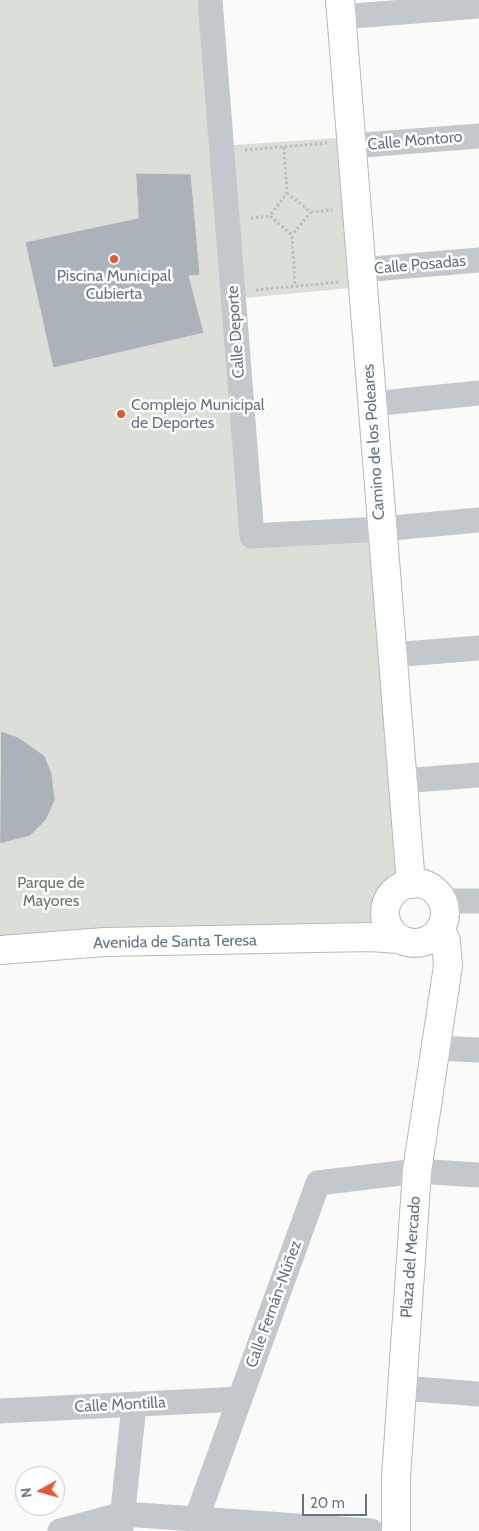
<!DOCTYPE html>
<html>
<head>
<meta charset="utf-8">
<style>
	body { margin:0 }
	#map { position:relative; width:479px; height:1531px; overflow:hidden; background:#fafaf8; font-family:Cabin,sans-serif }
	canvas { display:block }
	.north { position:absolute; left:15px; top:1466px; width:50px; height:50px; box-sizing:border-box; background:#fff; border:1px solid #c1c8cd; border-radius:50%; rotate:263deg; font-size:14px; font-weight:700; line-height:20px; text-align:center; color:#657683 }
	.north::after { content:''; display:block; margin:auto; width:18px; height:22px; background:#e4572e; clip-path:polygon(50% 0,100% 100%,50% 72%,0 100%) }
	.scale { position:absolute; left:302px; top:1494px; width:65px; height:22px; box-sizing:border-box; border:2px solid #657683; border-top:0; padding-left:6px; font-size:15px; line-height:18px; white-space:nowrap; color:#657683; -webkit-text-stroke:4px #fff; paint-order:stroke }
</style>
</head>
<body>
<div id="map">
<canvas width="479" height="1531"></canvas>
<div class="north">N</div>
<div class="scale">20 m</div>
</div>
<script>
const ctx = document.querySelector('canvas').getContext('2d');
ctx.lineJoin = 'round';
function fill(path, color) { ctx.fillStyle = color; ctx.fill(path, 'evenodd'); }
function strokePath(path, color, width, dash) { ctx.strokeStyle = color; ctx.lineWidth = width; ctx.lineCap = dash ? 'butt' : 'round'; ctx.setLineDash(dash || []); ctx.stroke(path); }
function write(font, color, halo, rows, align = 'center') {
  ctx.font = font + ' Cabin,sans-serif'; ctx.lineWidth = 5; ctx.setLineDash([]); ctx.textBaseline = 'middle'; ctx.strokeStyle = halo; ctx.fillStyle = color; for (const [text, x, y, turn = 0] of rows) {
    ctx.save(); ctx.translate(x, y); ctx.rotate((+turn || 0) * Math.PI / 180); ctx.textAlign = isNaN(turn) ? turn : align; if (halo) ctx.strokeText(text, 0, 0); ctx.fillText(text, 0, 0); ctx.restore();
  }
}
const green = new Path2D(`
	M0,0H210L221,146L350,137L362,287L233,299L252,535L381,529L400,888C386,899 381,912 389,928L0,948Z`);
const building = new Path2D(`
	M136,173L191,174L200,275L189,276L204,333L53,368L25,242L138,218Z
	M1,731L18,737L45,756L52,774L55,800L46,820L30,836L3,843H0Z`);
const path = new Path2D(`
	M284,147L287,193L270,216L292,235L295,286
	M245,150L328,143
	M287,193L311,212L292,235
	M311,212L332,210
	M251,218L270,216
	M256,290L339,282`);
const street = new Path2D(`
	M210,0L252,536L381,529L479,520
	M341,17L479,6
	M351,146L479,136
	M361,270L479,260
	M372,404L479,393
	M392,655L479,648
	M402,781L479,775
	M443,904L451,901H479
	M437,1048L479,1050
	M402,1388L479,1394
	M0,1411L240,1399
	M196,1520L318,1183L417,1171L479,1175
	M121,1529L134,1405
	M60,1531L123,1514L371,1531`);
const secondary = new Path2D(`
	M340,0L411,884
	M385 913a30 30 0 1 1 60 0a30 30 0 1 1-60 0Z
	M0,950L105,942L370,937L399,939
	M396,1531V1478L417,1171L448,966L446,941L440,929`);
const markers = [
	[114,259,5,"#e4572e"],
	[121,414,5,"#e4572e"]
];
const streetNames = [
	["Calle Montoro",415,141,-5],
	["Calle Posadas",420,265,-5],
	["Calle Deporte",236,332,-94],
	["Camino de los Poleares",374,442,-94],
	["Avenida de Santa Teresa",175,942,-1],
	["Plaza del Mercado",411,1257,-86],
	["Calle Fernán-Núñez",274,1304,-70],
	["Calle Montilla",120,1405,-3]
];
const poiNames = [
	["Piscina Municipal",114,276],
	["Cubierta",114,294],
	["Complejo Municipal",131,405,"left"],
	["de Deportes",131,423,"left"]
];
const parkNames = [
	["Parque de",51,883],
	["Mayores",51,901]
];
fill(green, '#dadfd7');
fill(building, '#aab3b9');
strokePath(building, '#dcdcda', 1);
strokePath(secondary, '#b3babf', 30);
strokePath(path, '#bbbfc2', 3, [2.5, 2.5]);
strokePath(street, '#c3c8cc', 25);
strokePath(secondary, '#fff', 28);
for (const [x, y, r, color] of markers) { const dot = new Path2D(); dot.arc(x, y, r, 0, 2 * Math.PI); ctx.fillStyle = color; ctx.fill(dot); strokePath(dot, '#fff', 2); }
write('16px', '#657683', '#fff', streetNames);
write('16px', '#657683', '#fff', poiNames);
write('16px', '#687a64', '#fff', parkNames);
</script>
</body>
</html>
